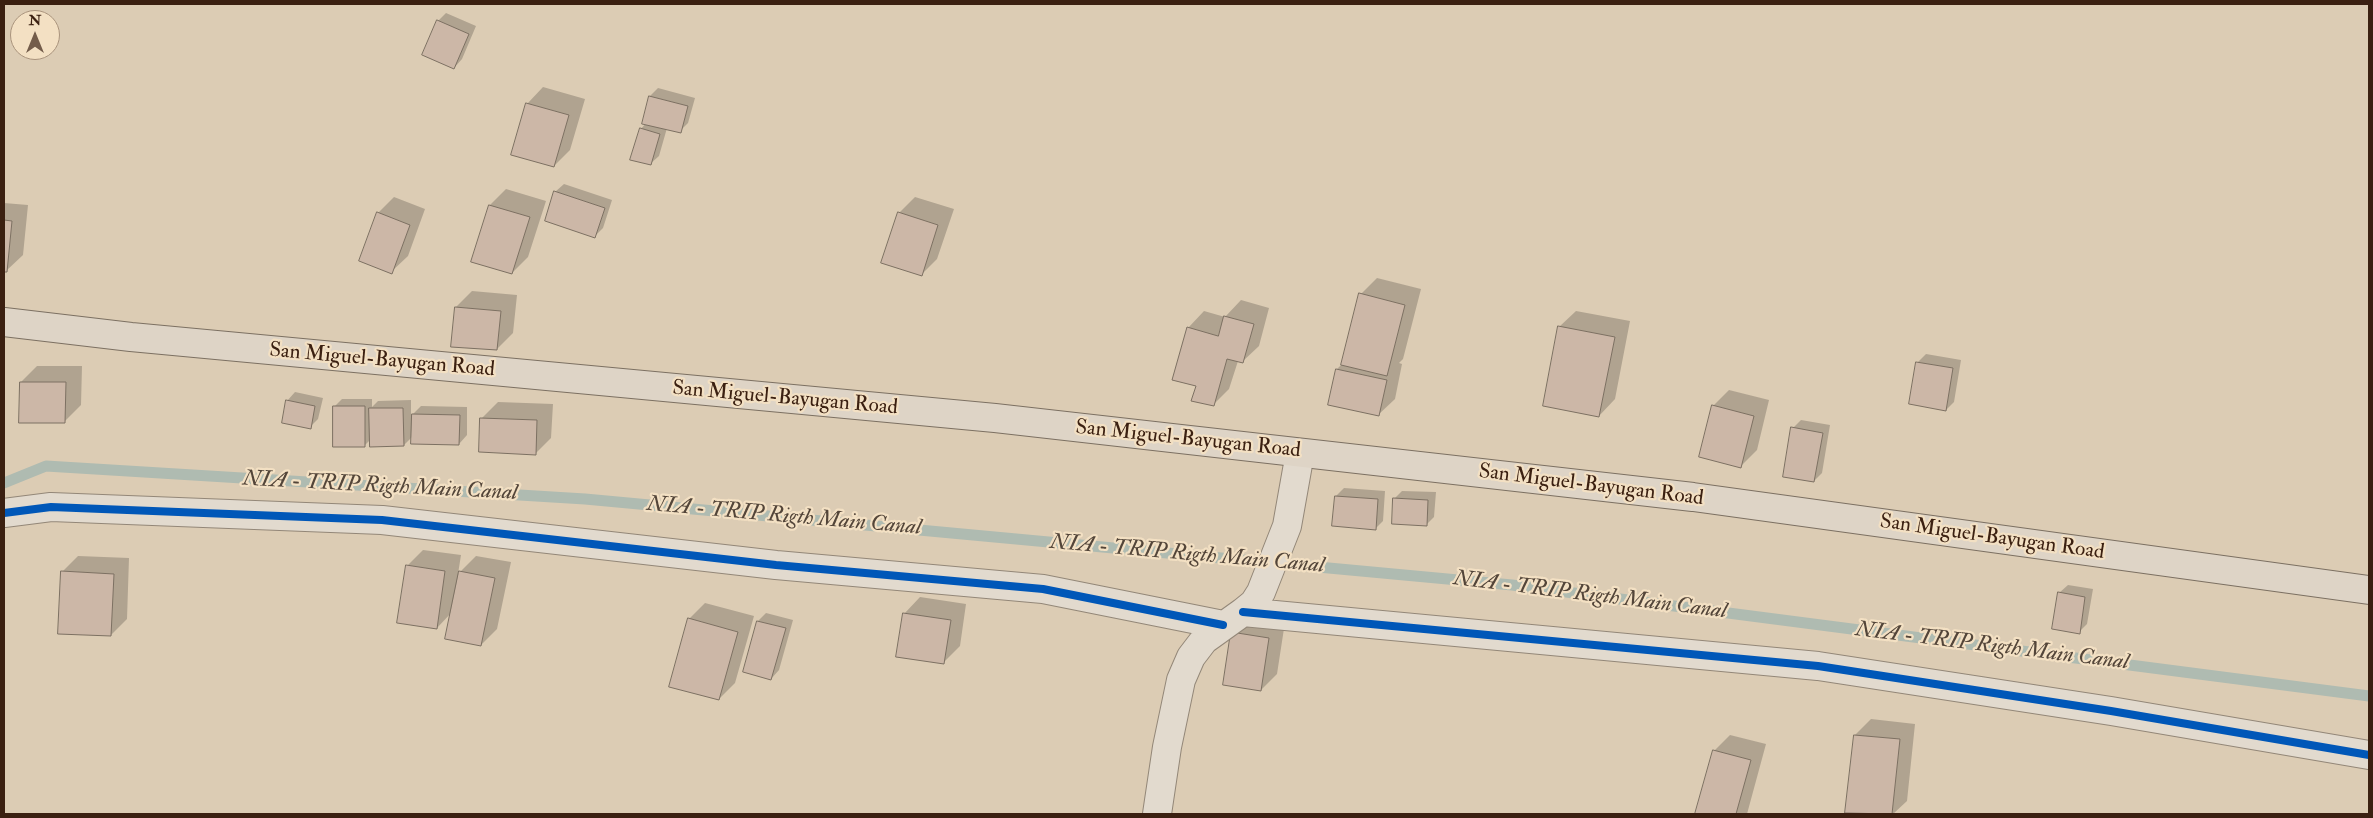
<!DOCTYPE html>
<html>
<head>
<meta charset="utf-8">
<style>
	body { margin:0 }
	#map { position:relative; width:2373px; height:818px; overflow:hidden; background:#dcccb4; font-family:"IM FELL Double Pica",serif }
	canvas { display:block }
	.frame { position:absolute; inset:0; border:5px solid #3b2011; pointer-events:none }
	.north { position:absolute; left:10px; top:10px; width:50px; height:50px; box-sizing:border-box; background:#f3e0c3; border:1px solid #a9937c; border-radius:50%; rotate:0deg; font-size:14px; font-weight:700; line-height:20px; text-align:center; color:#3b2011 }
	.north::after { content:''; display:block; margin:auto; width:18px; height:22px; background:#735c4a; clip-path:polygon(50% 0,100% 100%,50% 72%,0 100%) }
</style>
</head>
<body>
<div id="map">
<canvas width="2373" height="818"></canvas>
<div class="frame"></div>
<div class="north">N</div>
</div>
<script>
const ctx = document.querySelector('canvas').getContext('2d');
ctx.lineJoin = 'round';
function fill(path, color) { ctx.fillStyle = color; ctx.fill(path, 'evenodd'); }
function strokePath(path, color, width, dash) { ctx.strokeStyle = color; ctx.lineWidth = width; ctx.lineCap = dash ? 'butt' : 'round'; ctx.setLineDash(dash || []); ctx.stroke(path); }
function write(font, color, halo, rows, align = 'center') {
  ctx.font = font + ' "IM FELL Double Pica",serif'; ctx.lineWidth = 4.5; ctx.setLineDash([]); ctx.textBaseline = 'middle'; ctx.strokeStyle = halo; ctx.fillStyle = color; for (const [text, x, y, turn = 0] of rows) {
    ctx.save(); ctx.translate(x, y); ctx.rotate((+turn || 0) * Math.PI / 180); ctx.textAlign = isNaN(turn) ? turn : align; if (halo) ctx.strokeText(text, 0, 0); ctx.fillText(text, 0, 0); ctx.restore();
  }
}
const shadow = new Path2D(`
	M446,13L476,26L462,59L454,68L438,21Z
	M543,87L585,99L570,150L554,166L527,104Z
	M658,88L695,98L688,123L680,131L667,128L659,156L650,164L641,129L646,123L650,96Z
	M564,184L612,200L603,228L595,236L555,192Z
	M506,189L546,201L528,257L512,273L472,261L490,205Z
	M394,197L425,209L408,256L391,272L378,213Z
	M915,197L954,209L937,259L921,275L899,213Z
	M4,203L28,205L23,255L6,271H4Z
	M1377,278L1421,289L1403,359L1399,363L1402,364L1395,399L1378,415L1337,369L1343,363L1361,294Z
	M472,291L517,295L513,333L497,349L456,307Z
	M1241,300L1269,308L1259,346L1242,362L1238,361L1229,389L1213,405L1197,385L1188,328L1204,311L1225,317Z
	M1576,311L1630,321L1615,399L1599,416L1559,327Z
	M1926,354L1961,360L1954,402L1946,410L1910,403L1918,362Z
	M37,366H82L81,405L65,421L21,382Z
	M1729,390L1769,400L1757,450L1741,466L1713,406Z
	M295,392L323,398L318,419L310,427L287,401Z
	M342,399H372V407L378,401L411,400V416L421,406L467,407V435L459,444L413,436L404,445L371,439L364,446L334,407Z
	M498,402L553,404L551,438L535,454L482,418Z
	M1801,420L1830,425L1822,473L1814,481L1793,428Z
	M1344,488L1385,491L1383,521L1375,529L1336,496Z
	M1402,491L1436,492L1434,517L1426,525L1394,499Z
	M423,550L461,555L458,574L476,556L511,562L497,629L481,645L452,612L437,628L407,566Z
	M78,556L129,558L127,619L111,635L62,572Z
	M2068,585L2093,589L2087,624L2079,632L2059,593Z
	M920,597L966,604L960,646L944,662L904,614Z
	M705,603L754,616L735,683L719,699L689,619Z
	M766,613L793,620L779,670L771,679L758,621Z
	M1248,617L1285,622L1277,674L1261,690L1232,633Z
	M1871,719L1915,724L1907,801L1893,814L1847,812L1855,735Z
	M1730,735L1766,744L1747,814H1697L1714,751Z`);
const stream = new Path2D(`
	M4,483L46,466L585,499L1512,585L2369,696`);
const building = new Path2D(`
	M437,20L469,34L454,69L422,55Z
	M649,96L688,106L681,133L642,124Z
	M526,103L569,115L554,167L511,155Z
	M640,128L660,134L651,165L630,160Z
	M554,191L605,208L595,238L545,221Z
	M489,205L530,217L512,274L471,262Z
	M377,212L410,225L392,274L359,261Z
	M898,212L938,225L922,276L881,263Z
	M4,220L12,221L7,272H4Z
	M1359,293L1405,305L1387,376L1341,365Z
	M455,307L501,311L497,350L451,347Z
	M1224,316L1254,324L1243,363L1227,359L1214,406L1191,401L1196,386L1172,380L1187,327L1218,336Z
	M1558,326L1615,337L1599,417L1543,406Z
	M1916,362L1953,368L1946,411L1909,404Z
	M1336,369L1387,380L1379,416L1328,405Z
	M20,382H66L65,423H19Z
	M286,400L315,406L311,429L282,423Z
	M1712,405L1754,416L1741,468L1699,457Z
	M333,406H365V447H333Z
	M369,408H403L404,446L370,447Z
	M412,414L460,415L459,445L411,444Z
	M480,418L537,420L536,455L479,452Z
	M1791,427L1823,433L1814,482L1783,477Z
	M1335,496L1378,499L1376,530L1332,526Z
	M1393,498L1428,500L1427,526L1392,524Z
	M406,565L445,571L437,629L397,623Z
	M61,571L114,574L111,636L58,634Z
	M459,571L495,578L481,646L445,639Z
	M2058,592L2085,597L2080,634L2052,629Z
	M903,613L951,620L944,664L896,657Z
	M688,618L738,632L719,700L669,687Z
	M757,621L786,628L771,680L743,672Z
	M1231,632L1269,638L1261,691L1223,685Z
	M1854,735L1900,739L1892,814L1845,813Z
	M1713,750L1751,760L1736,814H1695Z`);
const minor = new Path2D(`
	M4,513L51,507L382,520L776,565L1043,589L1223,625
	M1243,612L1818,666L2111,711L2369,755
	M1157,814L1167,747L1181,680L1191,657L1204,640L1243,612L1254,603L1261,592L1287,526L1300,453`);
const major = new Path2D(`
	M4,322L131,337L995,418L1693,497L2369,590`);
const cycleway = new Path2D(`
	M4,513L51,507L382,520L776,565L1043,589L1223,625
	M1243,612L1818,666L2111,711L2369,755`);
const streetNames = [
	["San Miguel-Bayugan Road",382,361,5],
	["San Miguel-Bayugan Road",785,399,5],
	["San Miguel-Bayugan Road",1188,440,6],
	["San Miguel-Bayugan Road",1591,486,7],
	["San Miguel-Bayugan Road",1992,538,8]
];
const waterNames = [
	["NIA - TRIP Rigth Main Canal",380,487,3],
	["NIA - TRIP Rigth Main Canal",784,517,5],
	["NIA - TRIP Rigth Main Canal",1187,555,5],
	["NIA - TRIP Rigth Main Canal",1590,596,7],
	["NIA - TRIP Rigth Main Canal",1992,647,7]
];
fill(shadow, '#0003');
strokePath(stream, '#afbbb1', 11);
fill(building, '#ccb7a7');
strokePath(building, '#7c7062', 1);
strokePath(minor, '#938778', 30);
strokePath(major, '#7c7062', 30);
strokePath(minor, '#e2dace', 28);
strokePath(major, '#ded4c6', 28);
strokePath(cycleway, '#0057b8', 8);
write('21px', '#3b2011', '#f3e0c3', streetNames);
write('italic 22px', '#534539', '#f3e0c3', waterNames);
</script>
</body>
</html>
